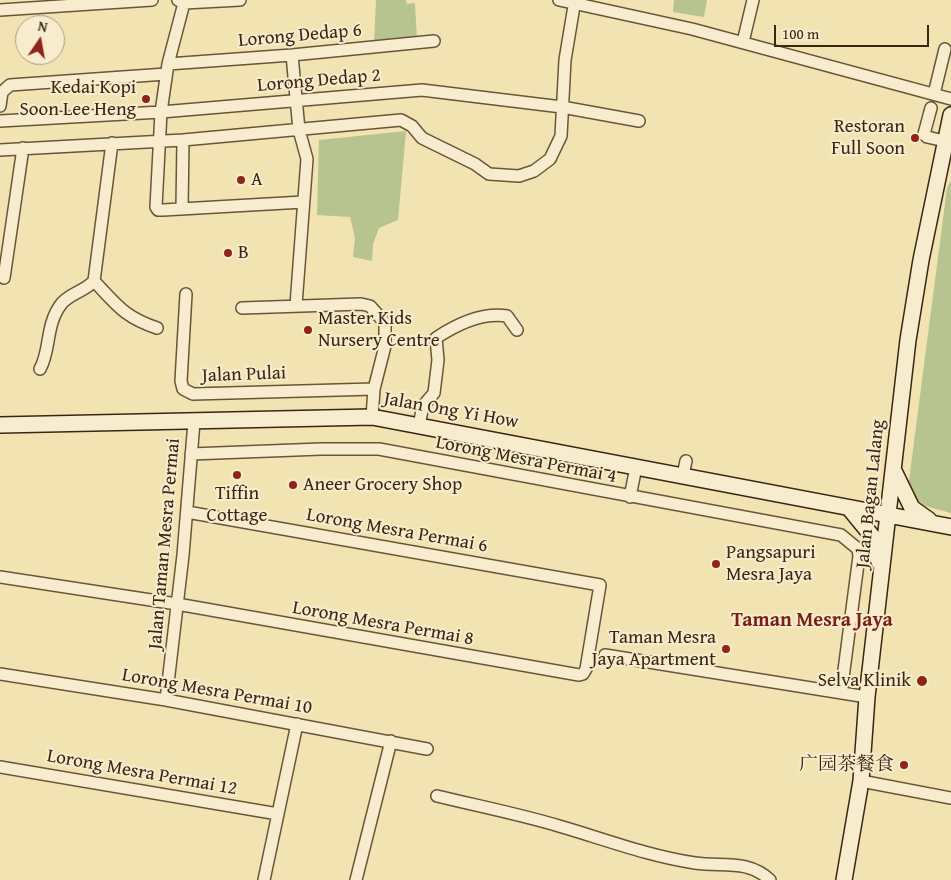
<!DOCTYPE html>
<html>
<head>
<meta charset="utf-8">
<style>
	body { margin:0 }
	#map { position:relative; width:951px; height:880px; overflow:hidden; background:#f2e3b3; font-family:"Gentium Book Plus",serif }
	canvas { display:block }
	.north { position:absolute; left:15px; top:15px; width:50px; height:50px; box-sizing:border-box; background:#f7edce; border:1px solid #ac9d83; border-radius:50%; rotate:12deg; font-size:14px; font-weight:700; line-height:20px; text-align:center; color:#3b2612 }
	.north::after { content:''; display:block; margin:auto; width:18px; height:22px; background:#8f2418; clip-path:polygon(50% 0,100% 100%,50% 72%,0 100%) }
	.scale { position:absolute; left:774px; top:25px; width:155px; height:22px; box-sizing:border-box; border:2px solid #3b2612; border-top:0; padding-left:6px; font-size:15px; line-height:18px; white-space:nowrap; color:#3b2612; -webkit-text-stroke:4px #f7edce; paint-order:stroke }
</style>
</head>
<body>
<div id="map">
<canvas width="951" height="880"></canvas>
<div class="north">N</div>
<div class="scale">100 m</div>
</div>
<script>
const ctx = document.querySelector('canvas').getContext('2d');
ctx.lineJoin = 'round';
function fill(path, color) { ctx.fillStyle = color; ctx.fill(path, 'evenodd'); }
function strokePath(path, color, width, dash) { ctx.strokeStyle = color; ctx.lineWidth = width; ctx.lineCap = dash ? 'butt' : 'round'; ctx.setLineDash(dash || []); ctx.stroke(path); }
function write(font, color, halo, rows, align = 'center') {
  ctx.font = font + ' "Gentium Book Plus","Noto Serif SC",serif'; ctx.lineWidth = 4; ctx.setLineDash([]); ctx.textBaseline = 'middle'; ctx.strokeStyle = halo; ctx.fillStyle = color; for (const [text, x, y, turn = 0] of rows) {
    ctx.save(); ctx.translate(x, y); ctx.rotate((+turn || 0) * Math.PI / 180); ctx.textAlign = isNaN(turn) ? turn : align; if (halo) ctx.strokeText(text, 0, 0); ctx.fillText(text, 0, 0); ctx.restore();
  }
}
const green = new Path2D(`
	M376,0H406L407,4L415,3L417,40L374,44Z
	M674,0H707L704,17L673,12Z
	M406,131L398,220L379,228L373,244L372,261L353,257L355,238L350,217L317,215L319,140Z
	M951,180V513L918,504L908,488L947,188Z`);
const street = new Path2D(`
	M178,0L184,3L240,0
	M559,0L692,29L951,99
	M184,3L168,64L161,112L156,207L158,210H163L303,202
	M0,10L152,0
	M743,42L753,0
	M292,55L299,130L307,159L296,305
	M168,64L292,55L434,41
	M934,94L945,49
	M0,106L2,92L10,85L166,74
	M931,108L924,134L927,137L945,141
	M0,121L161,112L422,90L562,107L639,121
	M0,150L183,140L401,120L412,126L422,138L475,164L489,174L519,176L534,171L550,159L561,136L565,60L575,0
	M182,209L183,140
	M4,278L23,148
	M94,281C117,305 124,317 157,328
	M186,294L181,381L183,389L193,394L374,389
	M242,308L361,304L370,306L385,323V346L374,389L372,417
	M40,369C51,350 45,324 62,303C71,293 85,291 94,281L112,143
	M419,425L423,406L434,393L438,360L436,338C457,324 482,312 507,316L517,330
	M191,454L321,449H379L841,535L858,549L859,556L841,693
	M683,475L686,461
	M630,497L636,467
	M0,577L177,604L579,675L583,674L586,669L600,585L187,512
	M605,655L867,697
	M0,674L166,700L427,749
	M166,700L183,555L194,422
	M0,767L278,814
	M861,781L951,798
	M437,796C478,806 519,814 559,826C604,839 648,856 695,863C722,867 748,859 770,880
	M264,880L297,724
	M356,880L391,741`);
const secondary = new Path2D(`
	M0,425L372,417L951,527
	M894,471L912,508L929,520
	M849,508L872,536L879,562
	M844,880L861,781L867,697L908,340L921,260L951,115`);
const markers = [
	[146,99,5,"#8f2418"],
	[915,138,5,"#8f2418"],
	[241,180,5,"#8f2418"],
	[228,253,5,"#8f2418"],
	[308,330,5,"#8f2418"],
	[237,475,5,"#8f2418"],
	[293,485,5,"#8f2418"],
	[716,564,5,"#8f2418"],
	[726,649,5,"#8f2418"],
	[922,681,6,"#8f2418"],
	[904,765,5,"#8f2418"]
];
const streetNames = [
	["Lorong Dedap 6",300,36,-5],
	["Lorong Dedap 2",319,81,-5],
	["Jalan Pulai",244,375,-2],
	["Jalan Ong Yi How",451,411,10],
	["Lorong Mesra Permai 4",526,460,11],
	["Jalan Bagan Lalang",871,494,-84],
	["Lorong Mesra Permai 6",397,531,10],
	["Jalan Taman Mesra Permai",165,544,-85],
	["Lorong Mesra Permai 8",383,624,10],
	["Lorong Mesra Permai 10",217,692,10],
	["Lorong Mesra Permai 12",142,773,10]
];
const poiNames = [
	["Kedai Kopi",136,88],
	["Soon Lee Heng",136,110],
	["Restoran",905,127],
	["Full Soon",905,149],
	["A",251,180,"left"],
	["B",238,253,"left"],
	["Master Kids",318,319,"left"],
	["Nursery Centre",318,341,"left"],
	["Aneer Grocery Shop",303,485,"left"],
	["Tiffin",237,494,"center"],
	["Cottage",237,516,"center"],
	["Pangsapuri",726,553,"left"],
	["Mesra Jaya",726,575,"left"],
	["Taman Mesra",716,638],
	["Jaya Apartment",716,660],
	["Selva Klinik",911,681],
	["广园茶餐食",894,765]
];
const neighbourhoodNames = [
	["Taman Mesra Jaya",812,621]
];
fill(green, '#b7c48f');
strokePath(street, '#69553a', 14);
strokePath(secondary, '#3b2612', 18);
strokePath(street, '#f7edce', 11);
strokePath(secondary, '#f7edce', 15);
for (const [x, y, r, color] of markers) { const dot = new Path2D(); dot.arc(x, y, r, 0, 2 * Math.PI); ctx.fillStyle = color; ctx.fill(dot); strokePath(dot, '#f7edce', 2); }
write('19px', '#3b2612', '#f7edce', streetNames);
write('19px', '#3b2612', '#f7edce', poiNames, 'right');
write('bold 20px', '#7a1f14', '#f7edce', neighbourhoodNames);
</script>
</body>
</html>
